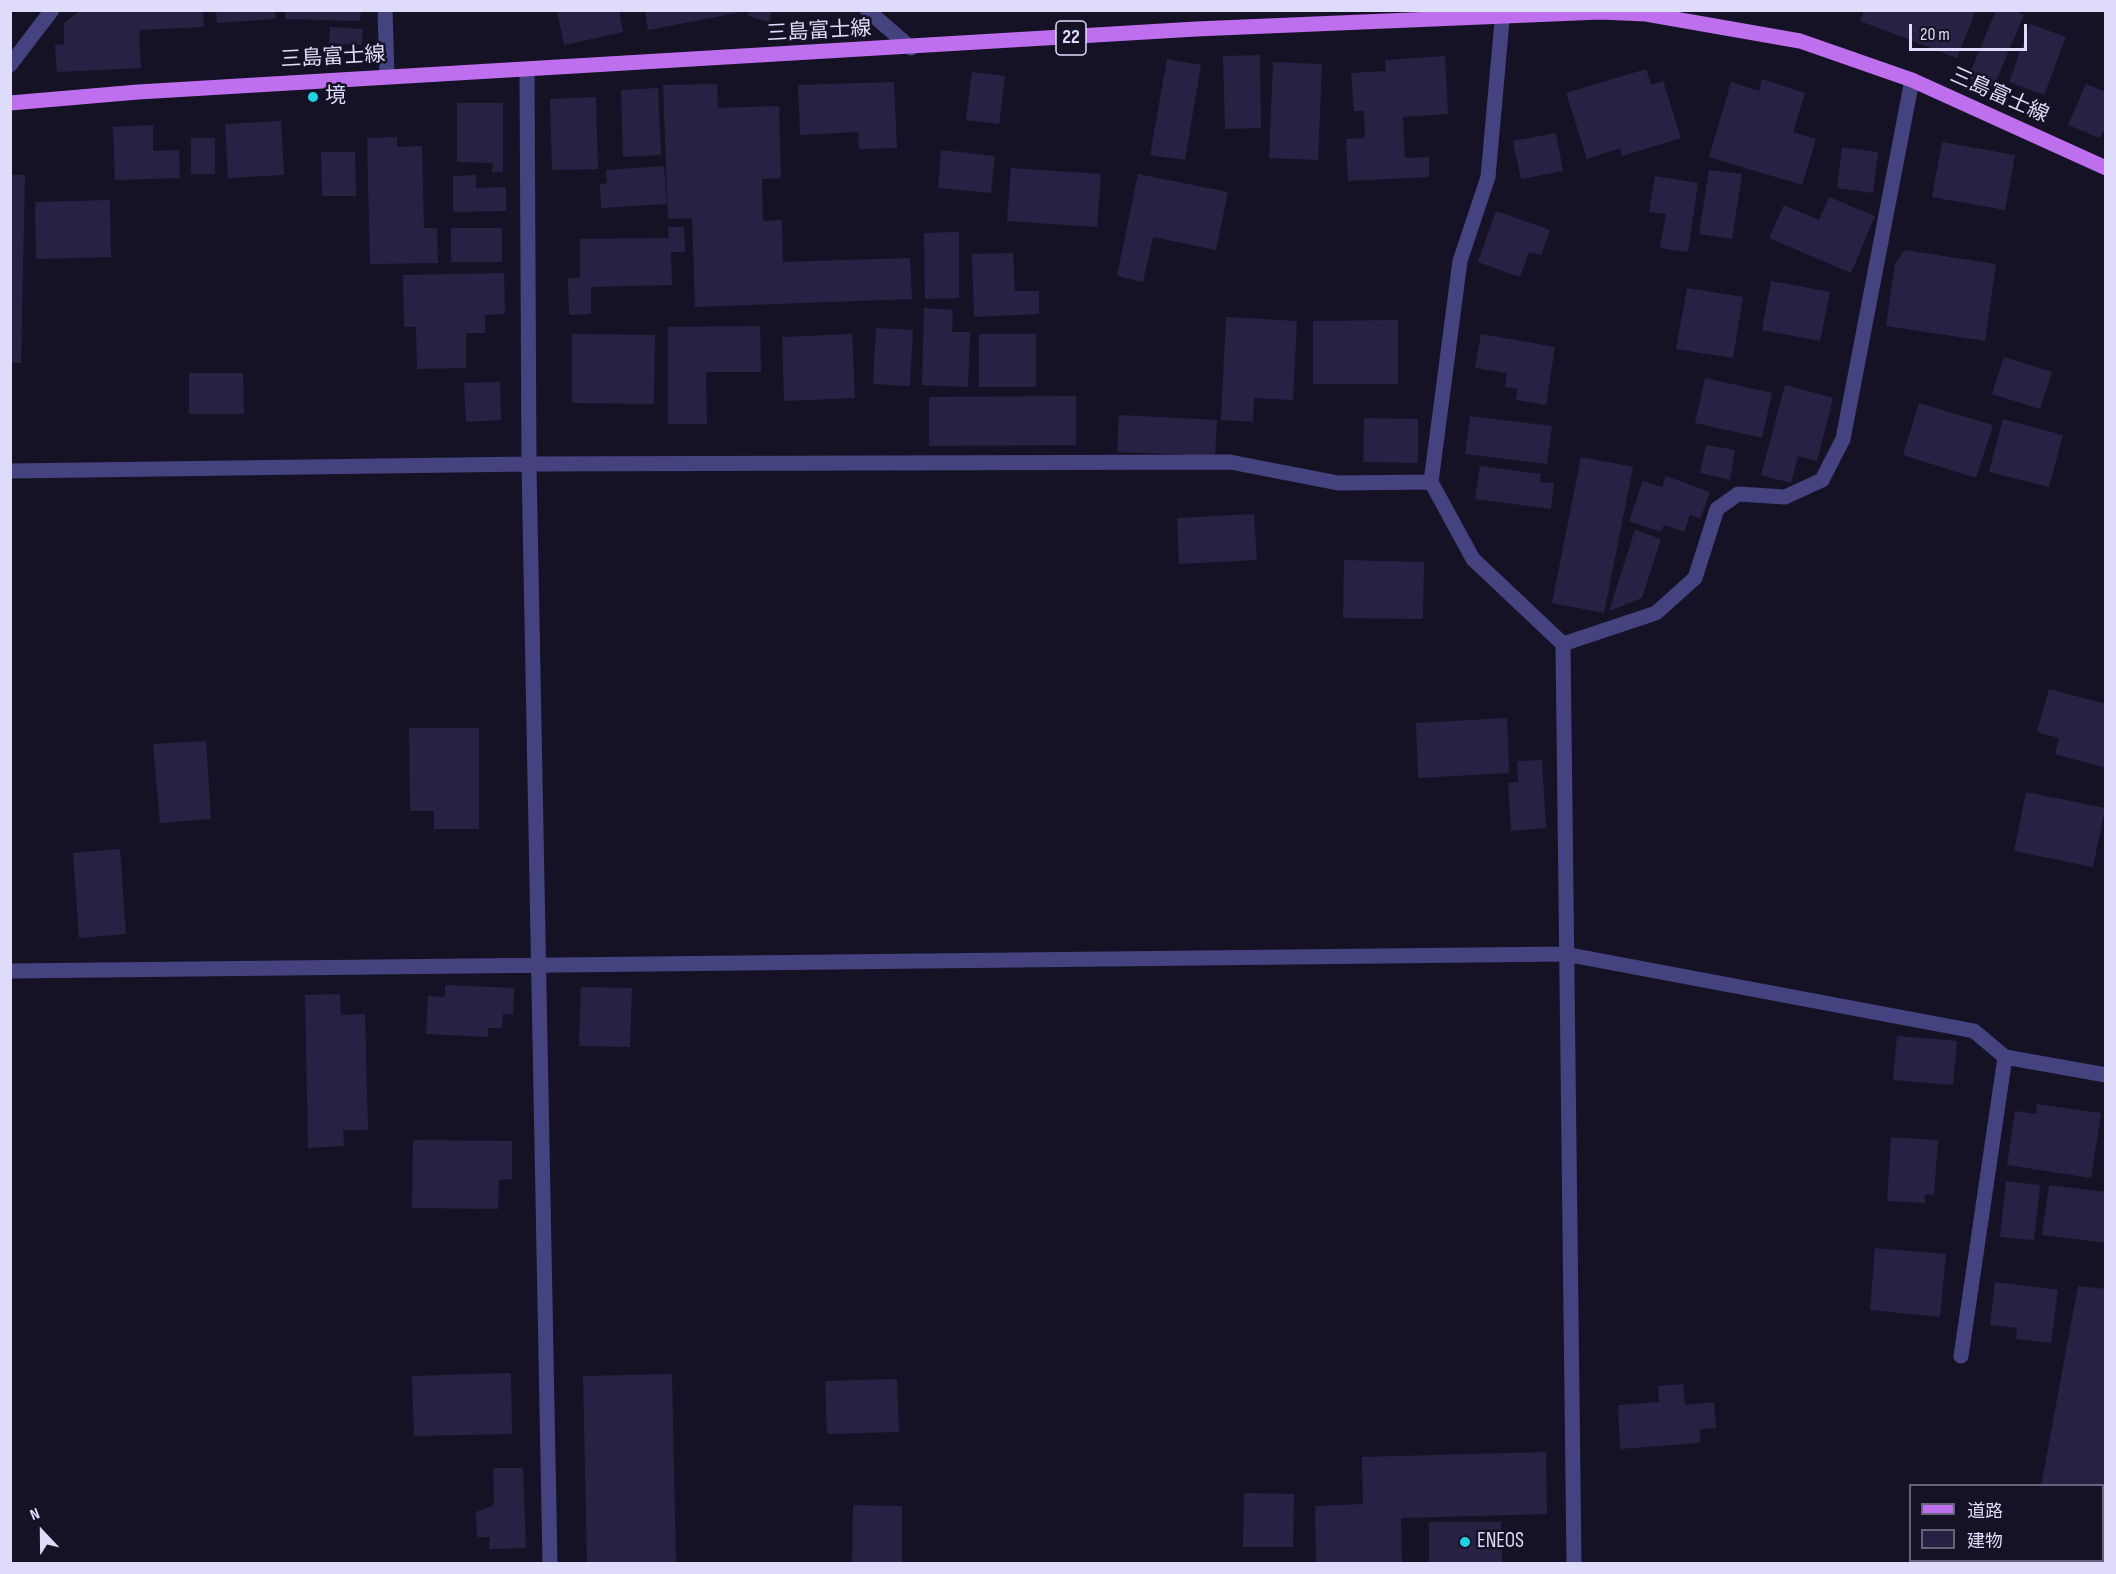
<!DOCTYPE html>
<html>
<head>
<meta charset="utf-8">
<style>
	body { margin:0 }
	#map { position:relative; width:2116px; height:1574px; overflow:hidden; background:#161226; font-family:"Sofia Sans Condensed","Noto Sans JP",sans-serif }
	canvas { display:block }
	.frame { position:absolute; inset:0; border:12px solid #dfdbfb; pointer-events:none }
	.legend { position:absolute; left:1909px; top:1484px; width:195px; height:78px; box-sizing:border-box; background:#161226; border:2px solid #66627b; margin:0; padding:8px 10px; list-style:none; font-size:18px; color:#dfdbfb }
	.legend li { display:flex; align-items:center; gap:12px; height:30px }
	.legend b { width:30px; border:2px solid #66627b }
	.north { position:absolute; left:12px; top:1502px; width:60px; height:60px; -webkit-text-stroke:4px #161226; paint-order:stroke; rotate:338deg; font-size:16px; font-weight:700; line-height:24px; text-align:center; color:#dfdbfb }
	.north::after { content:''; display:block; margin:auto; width:21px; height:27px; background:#dfdbfb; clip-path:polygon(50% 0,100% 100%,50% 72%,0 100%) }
	.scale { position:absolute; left:1909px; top:24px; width:118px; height:27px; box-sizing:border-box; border:3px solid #dfdbfb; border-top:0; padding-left:8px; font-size:18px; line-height:21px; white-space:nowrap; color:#dfdbfb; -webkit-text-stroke:4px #161226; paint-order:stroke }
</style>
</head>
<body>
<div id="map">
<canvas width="2116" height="1574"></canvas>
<div class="frame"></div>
<ul class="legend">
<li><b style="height:8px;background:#bd6fee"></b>道路</li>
<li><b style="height:16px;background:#282144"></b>建物</li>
</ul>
<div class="north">N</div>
<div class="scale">20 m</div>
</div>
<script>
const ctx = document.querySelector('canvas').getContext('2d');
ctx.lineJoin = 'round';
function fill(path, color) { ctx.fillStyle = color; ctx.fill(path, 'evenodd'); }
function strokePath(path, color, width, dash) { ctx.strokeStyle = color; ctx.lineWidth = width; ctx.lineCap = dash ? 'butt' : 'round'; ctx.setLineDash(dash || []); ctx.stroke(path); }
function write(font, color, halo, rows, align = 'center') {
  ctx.font = font + ' "Sofia Sans Condensed","Noto Sans JP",sans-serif'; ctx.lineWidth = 5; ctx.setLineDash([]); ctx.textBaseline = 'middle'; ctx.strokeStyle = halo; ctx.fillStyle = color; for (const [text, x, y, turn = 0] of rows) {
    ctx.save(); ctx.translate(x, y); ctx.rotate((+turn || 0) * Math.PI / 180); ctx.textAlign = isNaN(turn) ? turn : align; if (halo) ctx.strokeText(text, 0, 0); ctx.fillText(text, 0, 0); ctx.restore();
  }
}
const building = new Path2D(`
	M80,10H203L204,27L139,30L141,68L57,72L55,45L64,44V23Z
	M216,10H275L276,19L217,23Z
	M285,10H361L360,21L285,19Z
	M557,10H619L623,32L564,45Z
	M645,10H736V13L648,30Z
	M749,10H772L769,22L748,16Z
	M1864,10H1976L1957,58L1860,21Z
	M1996,10H2015L2024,15L1993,88L1968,78Z
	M2030,24L2066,37L2044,95L2009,82Z
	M330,27L363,29L362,45L329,43Z
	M1260,55L1261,128L1225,129L1223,56Z
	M1445,56L1448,114L1403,117L1405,158L1429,157V177L1348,181L1346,139L1365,138L1364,111H1354L1351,73L1386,71L1385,60Z
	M1167,59L1201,65L1185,160L1150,155Z
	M1273,62L1322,64L1318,160L1269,158Z
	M1646,69L1651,85L1663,81L1681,138L1622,156L1620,148L1587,159L1566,93Z
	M972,72L1005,76L999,124L966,120Z
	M1762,79L1805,93L1793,132L1816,139L1802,185L1709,157L1731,82L1759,91Z
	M894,82L897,148L859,149L858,132L800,135L798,85Z
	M717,84L718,108L779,106L781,178L762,179L763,221L782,220L783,262L910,258L912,299L695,307L692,218L668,219L663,85Z
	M2086,84L2106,92V125L2100,138L2068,125Z
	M658,88L661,155L623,157L621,90Z
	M596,97L598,169L552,170L550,99Z
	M457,103H503V172H492L493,163L457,162Z
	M281,121L284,175L228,178L225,124Z
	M153,125V151L179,150L180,178L115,180L113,127Z
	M1556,133L1563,171L1521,179L1513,141Z
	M397,137V147L422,146L424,228H437L438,263L370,264L367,138Z
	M191,138H215V174H191Z
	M1942,142L2015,155L2005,210L1932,197Z
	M1842,147L1878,152L1873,193L1837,188Z
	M941,150L995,156L991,193L938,188Z
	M321,152H355L356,196H322Z
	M664,166L667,204L601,208L600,184L607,183L606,170Z
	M1011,168L1101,174L1097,227L1007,221Z
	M1709,170L1742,174L1732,239L1699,234Z
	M1138,174L1228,192L1216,250L1153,237L1143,282L1117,276Z
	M10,175H25L21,363H10Z
	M476,175V188L506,187V211L453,212V176Z
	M1655,176L1698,183L1688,252L1660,248L1666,214L1649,212Z
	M1829,197L1875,216L1851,273L1769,238L1784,205L1819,220Z
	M110,200L111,257L36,259L35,202Z
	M1496,211L1550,230L1541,255L1529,252L1520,277L1478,262Z
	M668,227H684L685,252H671L672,285L591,287V314L569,315L568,278H580V239L669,238Z
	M451,228H502V262H451Z
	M959,232V298L925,299L924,233Z
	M1905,250L1996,264L1985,341L1886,326L1895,264Z
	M1013,253L1015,291H1039V314L974,317L972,254Z
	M504,273L505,314L485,315V333H466V368L417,369L416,327H404L403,275Z
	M1771,281L1830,292L1820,341L1762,330Z
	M1687,288L1743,297L1733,358L1676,349Z
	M924,308L953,310L952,332H970L968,387L922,385Z
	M1226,317L1297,321L1293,400L1254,398L1253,422L1221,420Z
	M1398,320V384H1313V321Z
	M760,326L761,372H706L707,424H668V327Z
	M876,328L913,330L910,386L873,384Z
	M572,334L655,335L654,404L572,403Z
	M852,334L855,398L784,401L782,337Z
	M979,334H1036V387H979Z
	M1481,334L1555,347L1546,405L1516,400L1518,389L1505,387L1507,373L1475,368Z
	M2004,357L2052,372L2040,409L1992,394Z
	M189,373H243L244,414H189Z
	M1705,378L1772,393L1762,438L1695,423Z
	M500,382L501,420L466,422L464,383Z
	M1785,385L1833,398L1817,461L1798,456L1791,483L1761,475Z
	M1076,396V445L929,446V397Z
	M1919,403L1993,425L1976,478L1903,455Z
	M1119,415L1217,420L1215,456L1117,452Z
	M1470,416L1552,426L1547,464L1465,454Z
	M1364,418L1418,419V463L1363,462Z
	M2003,419L2063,435L2049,487L1989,472Z
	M1706,445L1735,450L1730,480L1700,473Z
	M1581,457L1633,467L1604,613L1552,603Z
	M1480,466L1541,474L1540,482L1554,483L1551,509L1475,499Z
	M1666,476L1710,492L1700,519L1690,515L1684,532L1664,525L1661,532L1629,521L1643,481L1662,487Z
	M1254,514L1257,560L1179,564L1177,518Z
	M1635,530L1661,539L1642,598L1609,611Z
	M1344,560L1424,562L1423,619L1343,618Z
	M2049,689L2106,704V768L2055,754L2059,738L2037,732Z
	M1507,718L1509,773L1418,778L1416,723Z
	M409,728H479V829H434V811H410Z
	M206,741L211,819L160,823L153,744Z
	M1542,760L1546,828L1511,831L1508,783L1518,782L1517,761Z
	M2026,792L2105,808L2093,867L2014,851Z
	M120,849L126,934L79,938L73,853Z
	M445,985L514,988L513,1014H503L502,1028H488V1037L426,1034L428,996L445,997Z
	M581,987L632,988L630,1047L579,1046Z
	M340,994L341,1015L365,1014L368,1130H343L344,1146L308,1148L305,995Z
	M1897,1036L1957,1041L1953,1085L1893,1080Z
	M2037,1104L2101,1113L2091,1178L2007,1165L2015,1111L2036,1114Z
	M1891,1137L1938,1140L1934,1195L1925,1194V1203L1887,1201Z
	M413,1140L512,1141V1179L499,1180L498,1209L412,1208Z
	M2006,1181L2040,1185L2034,1240L2000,1237Z
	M2049,1185L2106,1192V1243L2042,1235Z
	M1875,1248L1946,1254L1940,1317L1870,1310Z
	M1995,1282L2058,1290L2051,1343L2016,1339L2017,1328L1990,1325Z
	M2078,1286L2106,1289V1526L2102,1525V1486H2041Z
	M511,1373L512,1434L414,1436L412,1376Z
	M672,1374L676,1564H587L583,1376Z
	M897,1379L899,1432L827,1434L825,1381Z
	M1683,1384L1685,1405L1714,1402L1716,1428L1700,1429V1443L1620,1449L1618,1405L1659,1402L1658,1386Z
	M1546,1452L1547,1514L1401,1518L1402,1564H1316L1315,1506L1363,1504L1362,1457Z
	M493,1468H523L526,1548L489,1549L490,1537H477L476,1512L494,1505Z
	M1244,1493L1294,1494L1293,1547H1243Z
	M853,1505L902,1506V1564H852Z
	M1429,1522H1501L1502,1564H1429Z`);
const minor = new Path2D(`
	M385,10L387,76
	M867,10L911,48
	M10,65L52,10
	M527,70L529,464L550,1564
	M10,471L529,464L1230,462L1338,483L1431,482L1473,559L1563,644L1574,1564
	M1431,482L1460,261L1488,177L1503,10
	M1563,644L1656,613L1695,578L1717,509L1738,494L1785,497L1822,480L1843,439L1912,80
	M10,971L1565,954L1974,1031L2005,1057L2106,1075
	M1961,1356L2005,1057`);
const major = new Path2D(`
	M10,103L138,92L1196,29L1600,12L1646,14L1800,41L1912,80L2106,168`);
const markers = [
	[313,97,6,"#1ed2e4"],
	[1465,1542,6,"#1ed2e4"]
];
const shields = [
	[1071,38,30]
];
const shieldNames = [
	["22",1071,38]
];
const streetNames = [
	["三島富士線",819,32,-3],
	["三島富士線",333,58,-3],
	["三島富士線",1999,96,24]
];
const poiNames = [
	["境",325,97],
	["ENEOS",1477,1542]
];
fill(building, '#282144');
strokePath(minor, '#45437f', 15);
strokePath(major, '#bd6fee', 15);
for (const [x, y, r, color] of markers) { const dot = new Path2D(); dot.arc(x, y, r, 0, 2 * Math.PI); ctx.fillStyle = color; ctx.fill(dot); strokePath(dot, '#161226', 2); }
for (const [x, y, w] of shields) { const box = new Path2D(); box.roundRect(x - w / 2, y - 17, w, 34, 4.5); ctx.fillStyle = '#161226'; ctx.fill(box); strokePath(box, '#dfdbfb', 1.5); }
write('bold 20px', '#dfdbfb', null, shieldNames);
write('21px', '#dfdbfb', '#161226', streetNames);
write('21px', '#dfdbfb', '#161226', poiNames, 'left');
</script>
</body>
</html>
